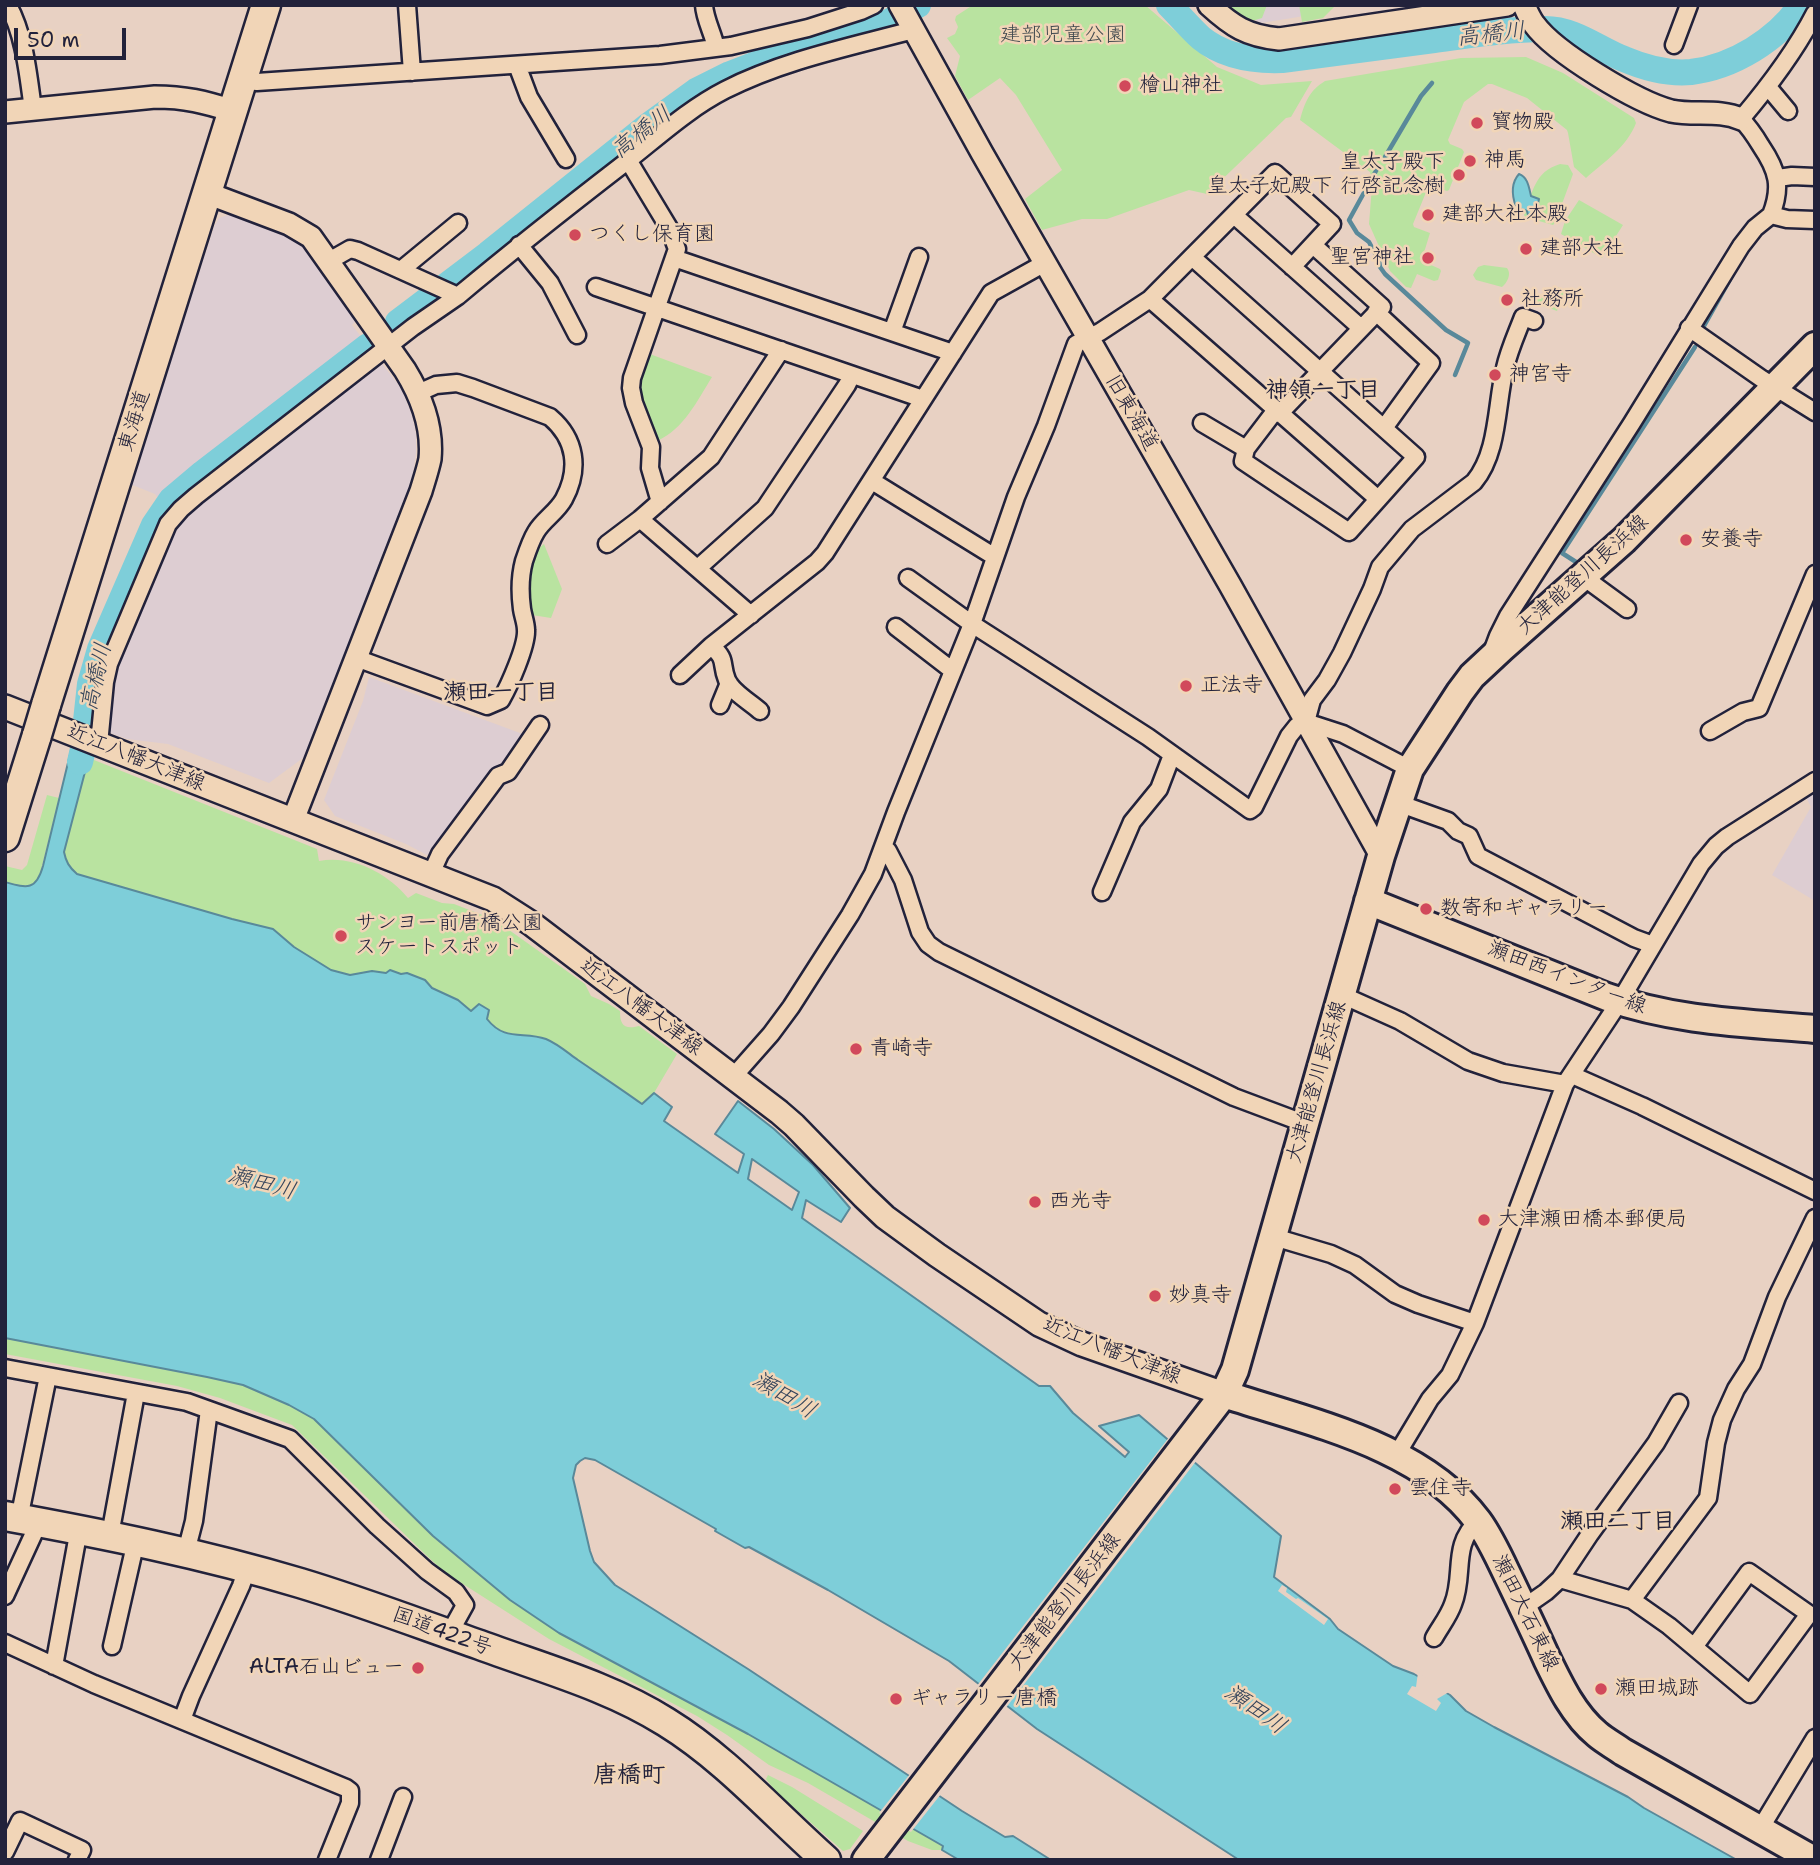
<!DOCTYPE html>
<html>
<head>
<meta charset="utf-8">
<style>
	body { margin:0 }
	#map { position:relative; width:1820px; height:1865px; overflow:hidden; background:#e8d1c3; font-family:"Shantell Sans",sans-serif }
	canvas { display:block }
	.frame { position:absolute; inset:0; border:7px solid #22223b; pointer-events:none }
	.scale { position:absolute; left:14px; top:28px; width:112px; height:32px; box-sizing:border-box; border:4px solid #22223b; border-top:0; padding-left:9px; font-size:21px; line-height:24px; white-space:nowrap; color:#22223b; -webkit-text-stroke:5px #f1d5b7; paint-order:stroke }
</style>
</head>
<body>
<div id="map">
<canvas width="1820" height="1865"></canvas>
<div class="frame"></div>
<div class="scale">50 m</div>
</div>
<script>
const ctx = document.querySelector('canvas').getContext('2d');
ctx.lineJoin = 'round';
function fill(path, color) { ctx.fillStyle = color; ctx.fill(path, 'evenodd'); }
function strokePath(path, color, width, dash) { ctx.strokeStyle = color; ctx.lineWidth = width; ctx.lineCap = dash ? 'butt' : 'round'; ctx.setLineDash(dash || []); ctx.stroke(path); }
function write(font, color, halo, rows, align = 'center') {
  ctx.font = font + ' "Shantell Sans","Klee One",sans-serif'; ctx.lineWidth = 5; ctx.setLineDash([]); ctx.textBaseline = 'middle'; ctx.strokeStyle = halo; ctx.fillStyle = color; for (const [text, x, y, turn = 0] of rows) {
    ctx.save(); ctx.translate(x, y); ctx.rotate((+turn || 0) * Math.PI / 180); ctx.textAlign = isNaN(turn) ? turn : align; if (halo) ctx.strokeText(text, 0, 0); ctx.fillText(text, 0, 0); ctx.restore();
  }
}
const built = new Path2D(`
	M1231,5H1318L1317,14L1261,23Z
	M231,214L245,215L296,238L311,250L359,317L352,325L401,388L412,415L416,434V453L413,475L407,493L307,755L269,783L168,744L127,739L105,731L109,675L174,522L155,494L130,484L214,227L219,218Z
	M369,677L528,736L509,765L497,766L435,852L427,855L406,844L335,816L324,800L363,701Z
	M1815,788V901L1772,875L1811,807L1805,795Z`);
const green = new Path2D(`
	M973,5H1145L1217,67L1261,85L1312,81L1291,117L1286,118L1207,194L1189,190L1107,219H1082L1042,230L1025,199L1062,170L1016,95L1000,78L968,100L955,76L960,56L947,38L955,34L958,27L955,20L956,16Z
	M1218,5H1267L1262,18L1245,23Z
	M1299,5H1336L1323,18L1302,22Z
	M1526,57L1563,73L1634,118L1636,123C1627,147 1604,162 1586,178L1574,167L1568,133L1567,130L1527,98L1492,84H1488L1464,102L1448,140L1450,144L1462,149L1464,152L1449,190L1447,191L1429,185L1413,224L1414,227L1430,233L1422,259V261L1440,269L1441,271L1438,280L1434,281L1417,274L1411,288L1406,287L1390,271L1369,224L1372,186L1370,172L1300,120C1305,102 1309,91 1325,81L1461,58Z
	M1560,164L1568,165L1573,174L1555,223L1553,225L1525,217L1524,215C1533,192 1534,172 1560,164Z
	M1579,200L1623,225L1602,258L1561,234L1565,221Z
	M1484,265L1507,268C1512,274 1507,283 1502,287L1476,280L1473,275L1478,267Z
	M1557,287L1565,290L1557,311L1536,303L1539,294L1552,299Z
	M647,353L712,377C697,401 684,429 657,441L637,391V381Z
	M544,544L562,589L551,618L532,615C528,594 524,559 544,544Z
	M89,758L317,849L319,861C353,855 387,873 408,898L416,893L442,903L454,904L495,920L585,984L591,996L609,1004L620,1011C620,1025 624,1030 639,1026L677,1054L654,1093L642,1104L609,1080L539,1037L534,1036L522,1037L495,1029L477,1007L471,1011L458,1000L432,988L425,980L407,973L401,974L390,970L386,973L372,971L350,975L331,970L294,947L273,929L232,919L77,874C69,867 66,862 64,852Z
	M47,795L59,798L40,874C33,891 20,886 5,882V866L22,870L27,865Z
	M5,1338L207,1376L243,1385L289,1405L314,1419L433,1536L510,1600L559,1633L748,1734L943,1846L942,1850H932L908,1841L808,1783L769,1765L727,1735L697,1716L549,1639L463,1584L441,1569L426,1555L292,1425L220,1398L177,1386L5,1354Z
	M768,1775L792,1787L863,1831L850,1849L843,1851L776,1792L766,1779Z`);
const water = new Path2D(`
	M1519,174C1528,177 1529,188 1531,196L1539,199L1535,216L1533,218L1528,215L1527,211L1516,207C1512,196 1511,183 1519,174Z
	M73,742L91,749L64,852C66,862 69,867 77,874L232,919L273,929L294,947L331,970L350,975L372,971L386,973L390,970L401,974L407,973L425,980L432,988L458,1000L471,1011L479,1004L489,1010L487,1019C505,1042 523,1031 546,1039C558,1044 568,1053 578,1060C600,1075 621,1089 642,1104L654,1093L672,1107L664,1121L738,1173L744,1154L715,1134L738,1101L774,1129L813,1165L850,1208L841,1222L806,1200L802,1218L1039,1386H1050L1073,1413L1125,1457L1129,1452L1099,1426L1139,1415L1281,1536L1274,1577L1330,1619L1338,1629L1393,1666L1414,1674L1450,1695L1466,1711L1494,1727L1628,1797L1644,1808L1737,1860H1239L1037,1729L949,1661L828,1590L749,1547L745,1548L715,1531L716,1529L595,1460L585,1458L580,1461L576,1465L573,1478L590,1551L594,1562L615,1585L748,1669L962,1811L1005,1837L1013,1836L1051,1860H959L942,1850L943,1846L748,1734L559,1633L510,1600L433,1536L314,1419L289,1405L243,1385L207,1377L5,1338V882C27,888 36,891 43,866ZM752,1159L799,1192L792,1210L748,1179Z`);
const pier = new Path2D(`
	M1170,1436L1197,1460L1005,1709L976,1687Z
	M1282,1585L1287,1588L1286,1592L1296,1599L1298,1598L1328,1619L1324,1625L1278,1591Z
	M1418,1672L1449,1692L1437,1699L1441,1703L1436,1711L1407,1694L1412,1686L1416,1687Z
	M910,1774L941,1794L911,1832L879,1813Z`);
const stream = new Path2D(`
	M1385,157L1421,96L1432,83
	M1377,169L1349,220L1357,233L1369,242L1379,261L1380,267L1385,274L1446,330L1468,343L1455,375
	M1704,326L1733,274
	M1576,562L1562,553L1695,347`);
const river = new Path2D(`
	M1169,5C1180,16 1190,28 1201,38C1223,56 1254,61 1282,60C1332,53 1383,47 1434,40C1471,35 1508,29 1545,29C1575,29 1598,49 1624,59C1645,68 1668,74 1691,72C1733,67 1777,40 1801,5
	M398,322L488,254L649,125L696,91L730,74L779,55L885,24L918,5
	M80,762L83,749L90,684L100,649L154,525L171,500L203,473L368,346`);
const minor = new Path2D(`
	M8,5C25,36 28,75 33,109
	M407,5L412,72
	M704,5C705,20 713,33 716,48
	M1815,13C1795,52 1769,86 1741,119C1749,127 1755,136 1761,146C1778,171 1782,187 1771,215L1787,219L1815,220
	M1674,45L1689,5
	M517,65L529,97L566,159
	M242,80L257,82L660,55L731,46L808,28L861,11L874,5
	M1768,87L1788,111
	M628,160L669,228L677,249L632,378L631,388L634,403L651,447L650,468L660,502
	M1778,178L1792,176L1815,177
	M1234,215L1361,328
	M519,245L550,283L577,335
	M1192,257L1416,457L1349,532L1243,461L1246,449L1275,411
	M674,258L953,353
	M329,261L350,249L358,251L458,296C513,250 569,206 626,162C658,137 688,109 725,90C784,60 850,47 913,30
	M401,270L458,223
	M596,287L923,399
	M1150,299L1378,499
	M1376,312L1431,363L1384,428
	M1689,328L1762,379L1815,412
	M892,332L919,257
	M1279,414L1382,307L1313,245
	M1202,423L1246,449
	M872,481L995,557
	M640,519L751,615
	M607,544L640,519L711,457L781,350
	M698,568L765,508L847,385L852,375
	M1582,576L1627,609
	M908,578L972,624L1148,737L1250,810L1254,807L1289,736L1297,726L1306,722L1312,700L1327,680L1342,653L1372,589L1380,567L1412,529L1474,482C1499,452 1496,404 1505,368C1509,350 1517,333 1523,317L1534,321
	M896,627L953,671
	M711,646C728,660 720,663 727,680C732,692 750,702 760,711
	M1492,652L1498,636L1508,616L1632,423L1741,246L1755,228L1771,215
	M356,658L487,706L501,700C509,686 527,646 526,630C526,623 523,616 522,609C520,594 520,576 524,561C527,552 531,540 536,532C543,520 557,512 564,499C580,469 576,439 550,417L473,388L457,383L436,385L418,393
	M680,675L711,646L817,562L825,553L991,293L1045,263
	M720,705L729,683
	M1306,722L1343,734L1410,769
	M1710,731L1743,712L1759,708L1815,574
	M99,744L105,682L109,664L168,524L181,509L196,496L413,327L458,296
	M1398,803L1448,821L1458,831L1469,836L1478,856L1634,938L1653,945
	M884,847L888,851L903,880L920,932L928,944L939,952L1234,1097L1306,1124
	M431,874L440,854L498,776L508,772L540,725
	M1102,892L1132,822L1159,789L1172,755
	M1342,995L1400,1021L1468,1061L1503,1073L1565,1084
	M1572,1075L1642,1106L1815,1191
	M733,1077L771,1034L791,1007L850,915L873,874L896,812L972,624L1016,497L1046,426L1076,344L1100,332L1150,299L1275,173L1332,224L1292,267
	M1274,1237L1331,1254L1355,1265L1395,1294L1418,1304L1475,1323
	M5,1368L187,1402L290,1439L377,1526L427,1571L456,1592L465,1605L449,1634
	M1398,1456L1403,1444L1430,1399L1450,1375L1475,1323L1565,1084L1620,1001L1701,864L1716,846L1727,837L1815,781
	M19,1519L48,1376
	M110,1535L136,1393
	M186,1552L194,1521L209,1410
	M1560,1579L1632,1600L1708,1498L1716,1443L1722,1420L1736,1389L1752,1364L1777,1297L1815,1218
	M5,1596L34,1533L38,1522
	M1632,1600L1669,1626L1750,1694L1809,1614L1749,1572L1694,1647
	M1523,1608L1546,1592L1560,1579L1590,1534L1656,1443L1679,1403
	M1434,1638C1440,1627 1449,1616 1453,1604C1465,1575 1451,1545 1478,1521
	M5,1643L94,1684L346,1788L350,1791V1803L327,1860
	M112,1646L136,1541
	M54,1666L79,1529
	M182,1720L191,1696L241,1586L247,1569
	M1760,1829L1815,1738
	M5,1852L20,1821L82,1850L77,1860
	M379,1860L403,1797`);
const tertiary = new Path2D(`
	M900,5L982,153L1230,585L1381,856
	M1209,5C1232,26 1247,36 1279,39L1507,5
	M1524,5C1527,12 1530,19 1534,24C1555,53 1637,102 1671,111C1694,116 1719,109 1741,119
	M5,112L155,97C185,97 205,102 233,111
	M207,193L289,224L311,237L405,370C421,396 433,427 430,459C428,469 424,481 421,491L293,820`);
const secondary = new Path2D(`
	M5,707L493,899L532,924L779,1112L794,1125L864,1197L885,1217L937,1255L1039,1324L1082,1344L1224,1394`);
const primary = new Path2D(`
	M1368,901L1607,997C1674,1021 1745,1023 1815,1029
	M1224,1394C1308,1422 1422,1445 1478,1521C1489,1536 1498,1555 1506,1572C1520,1601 1534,1630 1547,1659C1560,1686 1574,1715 1597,1734C1605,1741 1615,1746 1623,1752L1814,1860
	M866,1860L1224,1394L1235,1370L1381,856L1410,769L1460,692L1472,676L1502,648L1624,540L1815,346`);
const trunk = new Path2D(`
	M46,705L266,5
	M5,837L37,735
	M5,1516C104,1534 203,1554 300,1583C360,1601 420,1624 480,1645C542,1668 609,1686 666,1722C726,1759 773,1813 826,1860`);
const trunkBridge = new Path2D(`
	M37,735L46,705`);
const markers = [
	[1125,86,7,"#d1495b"],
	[1477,123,7,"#d1495b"],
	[1470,161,7,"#d1495b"],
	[1459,175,7,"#d1495b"],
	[1428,215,7,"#d1495b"],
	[575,235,7,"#d1495b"],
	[1526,249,7,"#d1495b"],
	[1428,258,7,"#d1495b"],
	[1507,300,7,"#d1495b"],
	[1495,375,7,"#d1495b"],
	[1686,540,7,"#d1495b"],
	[1186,686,7,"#d1495b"],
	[1426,909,7,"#d1495b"],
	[341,936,7,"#d1495b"],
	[856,1049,7,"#d1495b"],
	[1035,1202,7,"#d1495b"],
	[1484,1220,7,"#d1495b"],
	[1155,1296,7,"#d1495b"],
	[1395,1489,7,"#d1495b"],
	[418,1668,7,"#d1495b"],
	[1601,1689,7,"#d1495b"],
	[896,1699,7,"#d1495b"]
];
const parkNames = [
	["建部児童公園",1063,36]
];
const poiNames = [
	["檜山神社",1139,86],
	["寳物殿",1491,123],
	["神馬",1484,161],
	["皇太子殿下",1445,163,"right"],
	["皇太子妃殿下 行啓記念樹",1445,187,"right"],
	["建部大社本殿",1442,215],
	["つくし保育園",589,235],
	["建部大社",1540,249],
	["聖宮神社",1414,258,"right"],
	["社務所",1521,300],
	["神宮寺",1509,375],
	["安養寺",1700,540],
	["正法寺",1200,686],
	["数寄和ギャラリー",1440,909],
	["サンヨー前唐橋公園",355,924],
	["スケートスポット",355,948],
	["青崎寺",870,1049],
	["西光寺",1049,1202],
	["大津瀬田橋本郵便局",1498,1220],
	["妙真寺",1169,1296],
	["雲住寺",1409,1489],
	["ALTA石山ビュー",404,1668,"right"],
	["瀬田城跡",1615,1689],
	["ギャラリー唐橋",910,1699]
];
const streetNames = [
	["旧東海道",1131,413,60],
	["東海道",135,421,-73],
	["大津能登川長浜線",1583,575,-42],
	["近江八幡大津線",136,758,22],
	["瀬田西インター線",1567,978,21],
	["近江八幡大津線",641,1007,37],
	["大津能登川長浜線",1317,1082,-74],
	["近江八幡大津線",1112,1351,22],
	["大津能登川長浜線",1065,1602,-52],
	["瀬田大石東線",1525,1613,64],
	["国道422号",442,1632,20]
];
const waterNames = [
	["高橋川",1491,35,-6],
	["高橋川",642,133,-38],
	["高橋川",97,677,-77],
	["瀬田川",262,1184,15],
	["瀬田川",784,1396,31],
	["瀬田川",1255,1710,35]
];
const neighbourhoodNames = [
	["神領一丁目",1323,391],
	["瀬田一丁目",501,693],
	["瀬田二丁目",1618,1522]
];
const quarterNames = [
	["唐橋町",629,1776]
];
fill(built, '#ddcdd2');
fill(green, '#b9e3a0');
fill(water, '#7eced9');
strokePath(water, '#59899a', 2);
fill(pier, '#e8d1c3');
strokePath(stream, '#59899a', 4.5);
strokePath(river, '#7eced9', 26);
strokePath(minor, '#22223b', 21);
strokePath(tertiary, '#22223b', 26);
strokePath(secondary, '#22223b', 28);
strokePath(primary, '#22223b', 32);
strokePath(trunk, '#22223b', 33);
strokePath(minor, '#f1d5b7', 16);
strokePath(tertiary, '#f1d5b7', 21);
strokePath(secondary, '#f1d5b7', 23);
strokePath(primary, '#f1d5b7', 26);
strokePath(trunk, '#f1d5b7', 28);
strokePath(trunkBridge, '#22223b', 33, []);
strokePath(trunkBridge, '#f1d5b7', 28);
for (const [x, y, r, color] of markers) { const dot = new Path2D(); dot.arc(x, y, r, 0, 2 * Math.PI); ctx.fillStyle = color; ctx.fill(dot); strokePath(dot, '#f1d5b7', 2.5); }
write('21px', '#40494f', '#f1d5b7', parkNames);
write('21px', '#22223b', '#f1d5b7', poiNames, 'left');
write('21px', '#22223b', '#f1d5b7', streetNames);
write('italic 23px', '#34445b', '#f1d5b7', waterNames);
write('bold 23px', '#22223b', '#f1d5b7', neighbourhoodNames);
write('bold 24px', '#22223b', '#f1d5b7', quarterNames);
</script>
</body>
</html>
